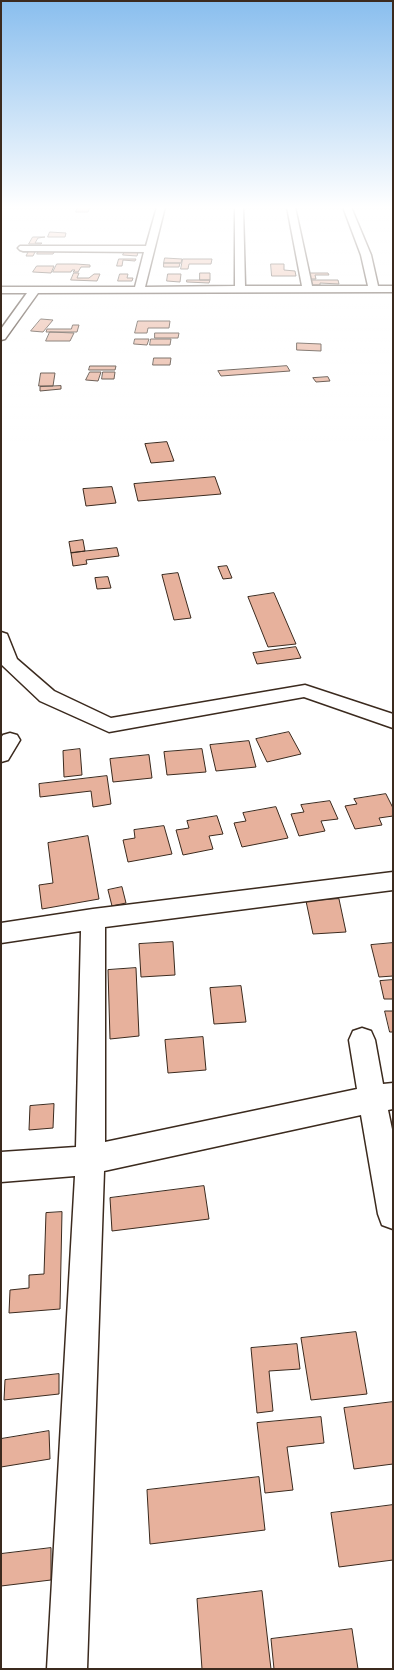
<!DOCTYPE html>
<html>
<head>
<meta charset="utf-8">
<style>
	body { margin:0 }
	#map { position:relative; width:394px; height:1670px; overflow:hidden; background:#fff; font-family:Mali,sans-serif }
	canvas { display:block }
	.frame { position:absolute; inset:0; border:2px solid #3b2a1e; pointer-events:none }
</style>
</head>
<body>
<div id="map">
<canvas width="394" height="1670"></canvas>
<div class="frame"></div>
</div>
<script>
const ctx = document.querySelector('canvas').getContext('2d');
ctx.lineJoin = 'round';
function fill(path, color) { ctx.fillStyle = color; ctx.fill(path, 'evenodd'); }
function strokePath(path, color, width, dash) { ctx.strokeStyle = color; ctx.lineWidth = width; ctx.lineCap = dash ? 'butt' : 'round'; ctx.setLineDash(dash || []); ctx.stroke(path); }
const building = new Path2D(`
	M78,207H90L88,212H76Z
	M50,232L66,233L65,237H48Z
	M33,237H45L38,238L35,243H42L41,244H29Z
	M25,250H36L33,256H26L28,252H23Z
	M40,250L55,251L53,254H37Z
	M125,251L138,252L137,256L123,255Z
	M165,258L182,259L181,263H164Z
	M119,259H136L135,261L123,260L122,266H117Z
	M183,259H212L211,264H189L188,269H181Z
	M164,263H180L179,267H164Z
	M57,264H76L90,265V267H81L78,272H73L75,270H72L71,272H53Z
	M271,264H284V270L295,271L296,276H272Z
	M37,266H54L51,273L33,272Z
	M74,273H79L77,278H89L94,274H100L97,281L71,280Z
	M200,273H210V280H200Z
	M307,273H328L329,275H315L316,279H309Z
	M120,274H128L127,278H133L132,281H118Z
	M168,274H181L180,282L167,281Z
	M187,280H210L209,283L187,282Z
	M309,280H338L339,284L320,283V285H310Z
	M41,319L53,320L43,332L31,331Z
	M138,321H170L169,328H148L147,333H135Z
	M73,325H79L77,332H46L47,329H71Z
	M50,332L74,333L70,341H46Z
	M155,333H179L178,338H155Z
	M135,339H149L147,345L134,344Z
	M151,339H171L170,345H150Z
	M297,343L321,344V351L297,350Z
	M154,358H171L170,365H153Z
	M90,366H116L115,370H89Z
	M287,366L290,371L221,376L218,371Z
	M90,372H101L98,381L86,380Z
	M103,372H115L114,379H102Z
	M41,373H55L53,386H39Z
	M328,377L330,381L316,382L313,378Z
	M61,386V389L40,391V387Z
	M167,442L174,461L151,463L145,444Z
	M215,477L221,494L138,501L134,484Z
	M112,487L116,503L86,506L83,489Z
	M83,540L85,551L71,553L69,542Z
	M117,548L119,556L86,560L87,564L73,566L71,553Z
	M227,566L232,578L223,579L218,567Z
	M178,573L191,618L174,620L162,575Z
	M108,577L111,588L97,589L95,578Z
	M274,593L296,644L268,647L248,597Z
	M296,647L301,658L257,664L253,653Z
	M289,732L301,754L267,762L256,739Z
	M249,741L256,767L216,771L210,745Z
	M80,749L82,775L64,777L63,751Z
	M202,749L206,772L167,775L164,752Z
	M149,755L152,778L113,782L110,759Z
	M107,776L111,804L93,807L91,791L40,797L39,784Z
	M386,794L393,808V816L379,818L382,825L355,829L345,806L357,804L354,799Z
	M330,801L338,819L321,821L325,831L299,836L291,814L304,812L301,805Z
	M276,807L288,838L242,847L234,823L246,821L243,813Z
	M217,816L223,834L209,836L213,849L183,855L176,830L189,828L187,821Z
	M164,826L172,854L128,862L123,840L135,838L134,830Z
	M88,836L99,899L42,909L39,885L53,883L48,843Z
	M122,887L126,903L112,906L108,890Z
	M339,899L346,932L313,934L306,901Z
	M173,942L175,975L141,977L139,944Z
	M393,943V976L379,977L371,945Z
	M136,968L139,1036L110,1039L108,970Z
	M393,980V999H384L380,981Z
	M241,986L246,1022L214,1024L210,988Z
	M385,1011H393V1032H390Z
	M203,1037L206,1070L168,1073L165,1040Z
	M54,1104L53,1128L29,1130L30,1106Z
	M204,1186L209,1219L112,1231L110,1198Z
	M62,1212L60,1309L9,1313L10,1290L29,1288V1275L44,1274L46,1213Z
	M356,1332L367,1394L311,1400L301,1338Z
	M297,1344L300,1369L269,1371L273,1411L257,1413L251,1348Z
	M59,1374V1394L4,1400L5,1380Z
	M393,1402V1464L354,1469L344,1408Z
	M321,1417L324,1443L287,1447L293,1490L265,1493L257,1423Z
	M49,1431L50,1459L1,1467V1439Z
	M259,1477L265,1530L150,1544L147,1490Z
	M393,1505V1560L339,1567L331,1513Z
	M51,1548V1580L1,1586V1554Z
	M262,1591L271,1669H202L197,1599Z
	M352,1629L358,1669H274L271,1639Z`);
const minor = new Path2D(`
	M157,207H165L145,287L235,286V207H243L245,286H302L287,207H295L312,286H368L361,255L343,207H351L371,255L378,286H393V292L38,293L5,339L1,340V329L27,293H1V287H135L144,252L23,251L20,250L18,248L20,246H146Z
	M1,632L7,634L17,659L54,691L111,718L305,685L393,714V728L304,697L109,732L40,701L3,666L1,664Z
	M10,733L17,735L20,740L8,760L1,762V738L3,735Z
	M393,872V890L105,927V1142L357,1089L349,1040L353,1031L362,1028L371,1031L375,1040L383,1084L393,1083V1109L388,1110L393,1134V1229L382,1225L378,1214L361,1115L104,1171L87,1669H47L75,1176L1,1182V1152L76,1147L81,931L1,943V923L93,909Z`);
fill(building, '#e7b19c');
strokePath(building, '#3b2a1e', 1);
strokePath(minor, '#3b2a1e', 3);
fill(minor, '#fff');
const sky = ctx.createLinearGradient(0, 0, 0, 441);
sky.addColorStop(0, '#89beee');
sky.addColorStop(0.47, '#fff');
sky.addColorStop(1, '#ffffff00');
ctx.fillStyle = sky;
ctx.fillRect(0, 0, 394, 441);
</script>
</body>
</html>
